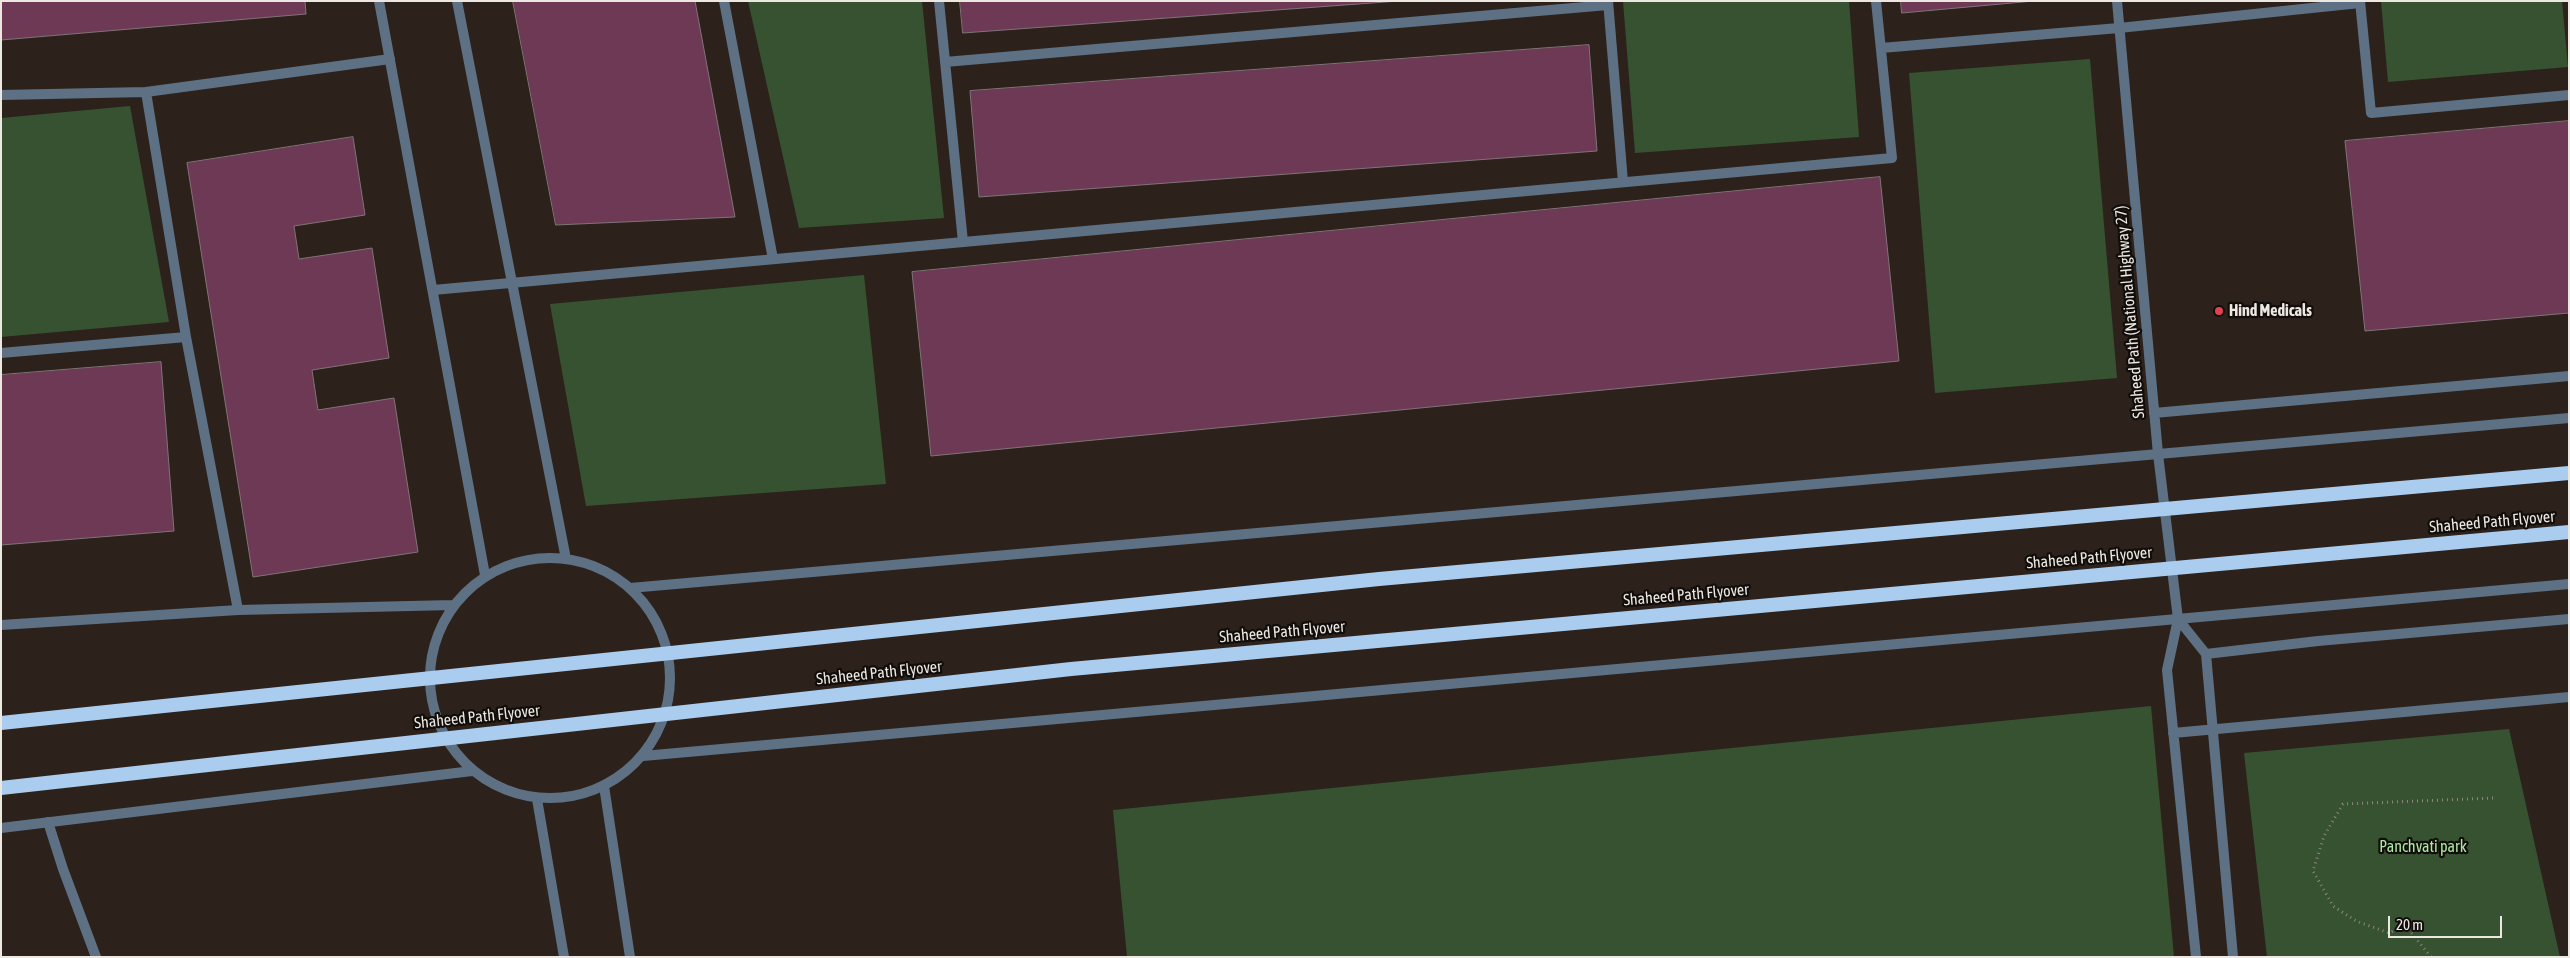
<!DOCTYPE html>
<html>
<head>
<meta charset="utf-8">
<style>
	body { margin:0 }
	#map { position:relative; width:2570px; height:958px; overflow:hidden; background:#2c221b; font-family:"Asap Condensed",sans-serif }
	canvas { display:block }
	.frame { position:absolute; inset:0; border:2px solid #ede7e2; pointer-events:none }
	.scale { position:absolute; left:2388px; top:916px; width:114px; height:22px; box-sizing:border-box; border:2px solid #ede7e2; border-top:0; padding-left:6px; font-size:15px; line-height:18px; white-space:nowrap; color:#ede7e2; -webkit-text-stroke:4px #110d0a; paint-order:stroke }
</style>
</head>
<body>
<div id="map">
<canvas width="2570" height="958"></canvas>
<div class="frame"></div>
<div class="scale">20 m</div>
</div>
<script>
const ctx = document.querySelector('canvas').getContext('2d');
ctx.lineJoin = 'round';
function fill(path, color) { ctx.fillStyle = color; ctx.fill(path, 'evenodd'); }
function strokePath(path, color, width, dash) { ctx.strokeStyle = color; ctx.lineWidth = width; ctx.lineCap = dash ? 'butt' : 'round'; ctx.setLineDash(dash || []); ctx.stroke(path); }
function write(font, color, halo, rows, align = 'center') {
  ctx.font = font + ' "Asap Condensed",sans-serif'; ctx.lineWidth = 4.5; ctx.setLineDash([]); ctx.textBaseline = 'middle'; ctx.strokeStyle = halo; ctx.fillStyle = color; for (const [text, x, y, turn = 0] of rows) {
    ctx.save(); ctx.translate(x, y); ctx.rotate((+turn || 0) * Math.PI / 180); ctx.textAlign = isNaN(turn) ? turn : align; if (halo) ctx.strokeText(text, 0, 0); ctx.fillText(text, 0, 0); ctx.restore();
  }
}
const green = new Path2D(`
	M748,1H922L944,218L799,228Z
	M1623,1H1849L1859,137L1635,153Z
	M2381,1H2562L2568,67L2388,82Z
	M2090,59L2117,378L1935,393L1909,73Z
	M130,106L169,322L1,337V118Z
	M864,275L886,484L586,506L550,304Z
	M2151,706L2174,957H1127L1113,810Z
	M2509,729L2560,957H2267L2244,753Z`);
const building = new Path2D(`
	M1,1H305L306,14L1,40Z
	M513,1H695L735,217L556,225Z
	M960,1H1399L963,33Z
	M1901,1H2034L1902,13Z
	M1589,45L1597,151L979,197L970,91Z
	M2569,121V313L2365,331L2345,141Z
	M353,137L365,215L294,226L299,259L372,248L389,358L312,370L318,410L394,398L418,552L253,577L187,163Z
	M1880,177L1899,361L931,456L912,272Z
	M161,362L174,531L1,545V375Z`);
const path = new Path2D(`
	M2431,957L2405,925L2389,933L2356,921L2333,906L2313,871L2324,836L2343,804L2493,798`);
const service = new Path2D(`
	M939,1L963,242
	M1608,1L1623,182
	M945,62L1608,5
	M146,92L186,337L238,610
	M1,95L146,92L390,59
	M1,353L186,337`);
const minor = new Path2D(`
	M724,1L773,259
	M2117,1L2158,454L2178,619L2167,670L2196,957
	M2360,1L2371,113L2569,95
	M1881,48L2119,28L2360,3
	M433,290L1892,158L1876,1
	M2154,413L2569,376
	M2178,619L2206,654L2233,957
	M2206,654L2318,641L2569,619
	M2173,733L2569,697
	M48,822L63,869L96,957`);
const tertiary = new Path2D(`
	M379,1L485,575
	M457,1L566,559
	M430 678a120 120 0 1 1 240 0a120 120 0 1 1-240 0Z
	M630,588L2569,418
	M1,625L238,610L453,605
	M643,756L2569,584
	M604,786L630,957
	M537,799L564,957
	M1,828L472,771`);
const trunkBridge = new Path2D(`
	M1,723L1379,579L2569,473
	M1,788L1071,669L2569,532`);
const markers = [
	[2219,311,5,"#e0444e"]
];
const poiNames = [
	["Hind Medicals",2229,311]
];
const streetNames = [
	["Shaheed Path (National Highway 27)",2130,312,-95],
	["Shaheed Path Flyover",2492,522,-5],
	["Shaheed Path Flyover",2089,558,-5],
	["Shaheed Path Flyover",1686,595,-5],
	["Shaheed Path Flyover",1282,632,-5],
	["Shaheed Path Flyover",879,673,-6],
	["Shaheed Path Flyover",477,717,-6]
];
const parkNames = [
	["Panchvati park",2423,847]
];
fill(green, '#365231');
fill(building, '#6e3954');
strokePath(building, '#817379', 1);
strokePath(path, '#8d857f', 3, [1, 4]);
strokePath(service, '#5e7184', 10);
strokePath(minor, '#5e7184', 10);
strokePath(tertiary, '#5e7184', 10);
strokePath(trunkBridge, '#ace', 14);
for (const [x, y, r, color] of markers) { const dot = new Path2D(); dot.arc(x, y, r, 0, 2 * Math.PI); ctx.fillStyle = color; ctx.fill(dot); strokePath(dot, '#110d0a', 2); }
write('bold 16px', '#ede7e2', '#110d0a', poiNames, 'left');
write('16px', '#ede7e2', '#110d0a', streetNames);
write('16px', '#ace9a2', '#110d0a', parkNames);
</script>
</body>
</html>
